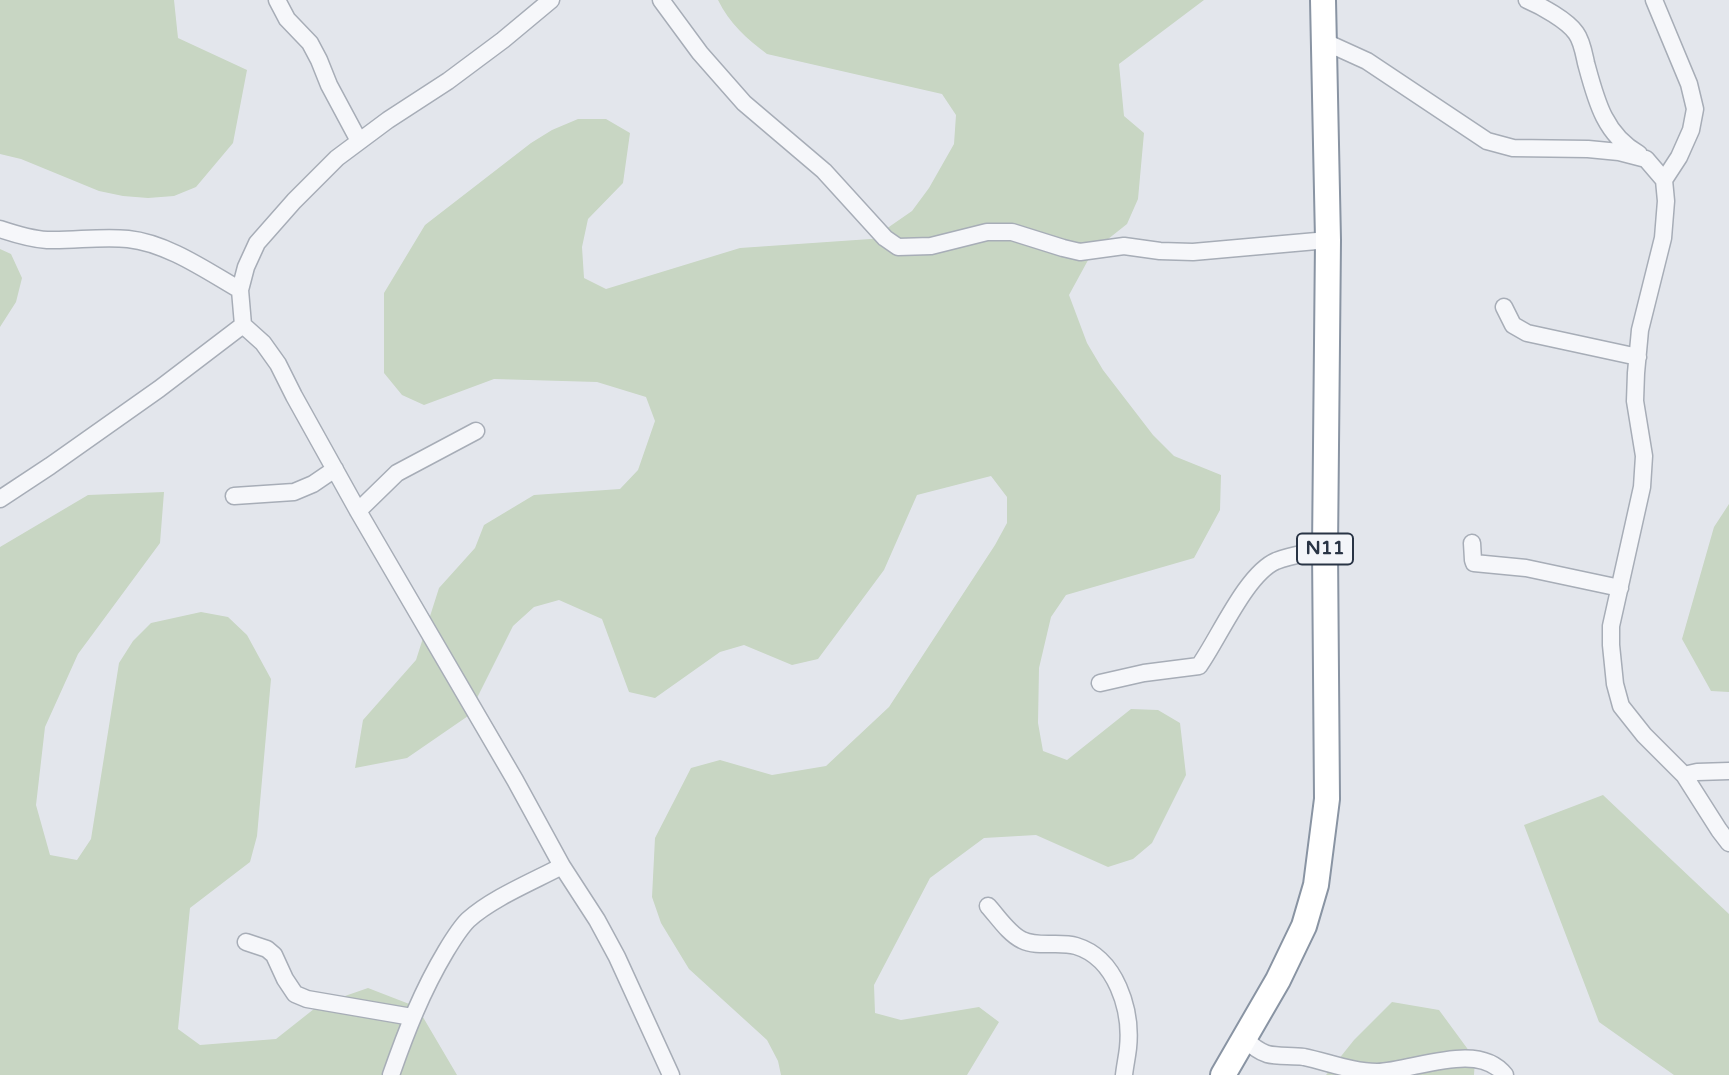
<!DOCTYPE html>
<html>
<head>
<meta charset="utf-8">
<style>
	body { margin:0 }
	canvas { display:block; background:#e3e6ec }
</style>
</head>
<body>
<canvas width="1729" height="1075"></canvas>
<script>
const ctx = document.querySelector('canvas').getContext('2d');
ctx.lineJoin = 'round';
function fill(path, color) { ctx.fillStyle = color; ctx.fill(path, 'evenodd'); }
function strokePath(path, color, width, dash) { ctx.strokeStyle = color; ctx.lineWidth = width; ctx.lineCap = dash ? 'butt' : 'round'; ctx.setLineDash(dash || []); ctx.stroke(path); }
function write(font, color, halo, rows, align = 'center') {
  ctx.font = font + ' "Varela Round",sans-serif'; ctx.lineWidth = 7; ctx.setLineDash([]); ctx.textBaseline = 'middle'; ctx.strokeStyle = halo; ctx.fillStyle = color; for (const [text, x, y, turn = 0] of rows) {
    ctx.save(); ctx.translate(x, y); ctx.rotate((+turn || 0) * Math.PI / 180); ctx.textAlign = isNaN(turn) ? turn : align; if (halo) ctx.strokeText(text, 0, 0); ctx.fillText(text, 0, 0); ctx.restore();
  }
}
const green = new Path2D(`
	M0,0H174L178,38L247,70L233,143L196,187L174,196L148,198L123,196L99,191L21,159L0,154Z
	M718,0H1204L1119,64L1124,116L1144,133L1138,199L1127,224L1093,251L1069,295L1087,343L1103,370L1153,435L1174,456L1221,475L1220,510L1194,558L1066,595L1051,617L1039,668L1038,723L1043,751L1067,760L1131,709L1158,710L1180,723L1186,775L1152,843L1133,859L1108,867L1036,835L984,838L930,878L874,985L875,1013L901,1020L979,1007L999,1022L967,1075H781L778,1061L767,1040L689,969L661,923L652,897L655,838L691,768L720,760L772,775L826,766L889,707L995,545L1007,523V497L991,476L917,495L884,570L818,659L792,665L744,645L720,652L655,698L629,692L602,619L559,600L534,607L513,626L468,716L407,758L355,768L363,720L416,660L439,588L475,548L484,525L534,495L620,489L638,470L655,421L646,397L597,382L494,379L424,405L402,395L384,373V293L425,225L531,143L552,130L578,119H606L630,133L623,183L588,219L582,247L584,278L606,289L740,248L885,238L886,229L912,211L929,188L954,144L956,115L942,94L767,54C747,39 729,23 718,0Z
	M0,249L11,254L22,278L16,302L0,327Z
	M164,492L160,543L78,654L45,727L36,805L50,855L77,860L91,839L119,663L133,641L151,623L201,612L228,617L247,635L271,679L257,836L250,862L190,908L178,1029L200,1045L276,1039L319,1005L368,988L417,1007L457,1075H0V547L88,495Z
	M1729,504V692L1711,691L1682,639L1714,527Z
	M1603,795L1729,914V1075H1674L1599,1022L1524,825Z
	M1392,1002L1439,1010L1475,1059L1474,1075H1326L1354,1040Z`);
const minor = new Path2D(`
	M277,0L287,19L310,43L319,60L329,85L359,141
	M551,0L503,40L448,81L388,120L337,158L294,201L257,243L246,267L240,290L243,325L263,343L278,364L294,396L358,511L515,780L562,866L597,920L617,957L671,1075
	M661,0L700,53L744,103L824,171L885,238L898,247L931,246L987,232H1012L1063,248L1080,252L1124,246L1160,251L1193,252L1328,240
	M1527,0C1541,6 1567,20 1576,33C1582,41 1584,54 1586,63C1596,100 1604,134 1639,154
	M1654,0L1689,84L1695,109L1691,130L1679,157L1664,180
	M1323,41L1367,61L1487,141L1513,148L1588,149L1619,152L1646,159L1664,180L1666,201L1663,238L1640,330L1636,373L1635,401L1644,456L1642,487L1611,626V645L1615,684L1621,706L1644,735L1684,775L1719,830L1729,843
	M0,229C15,234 31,239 47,240C74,241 101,236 128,239C167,243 207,271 240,290
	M1504,307L1513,325L1527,333L1638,357
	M234,496L294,492L313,484L335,469
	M0,499L50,466L159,389L243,325
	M358,511L397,473L476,431
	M1472,543L1473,560L1474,563L1526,568L1620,588
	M1100,683L1144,673L1199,666C1219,638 1246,574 1276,561C1291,555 1309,553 1325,549
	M1684,775L1697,772L1729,771
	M988,906C998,917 1009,934 1022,940C1038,948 1059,941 1076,946C1116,958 1132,1010 1128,1048C1127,1057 1125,1066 1124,1075
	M246,942L267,949L274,955L285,979L295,994L307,999L412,1017
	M1245,1039C1251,1045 1258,1051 1267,1054C1278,1057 1292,1055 1304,1057C1328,1062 1352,1072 1377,1072C1414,1071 1478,1040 1505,1075
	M391,1075C406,1032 422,991 446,951C452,941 460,928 468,920C492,898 534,881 562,866`);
const highway = new Path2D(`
	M1223,1075L1278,980L1304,926L1316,885L1327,799L1325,549L1328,240L1323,0`);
const shields = [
	[1325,549,56]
];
const shieldNames = [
	["N11",1325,549]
];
fill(green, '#c8d6c3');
strokePath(minor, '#a7adb7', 19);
strokePath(highway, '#8994a3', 28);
strokePath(minor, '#f6f7fa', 16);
strokePath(highway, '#fff', 24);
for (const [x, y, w] of shields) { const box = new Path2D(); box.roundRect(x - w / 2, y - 15.5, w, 31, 5); ctx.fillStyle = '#f3f5f9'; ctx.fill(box); strokePath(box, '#293445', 2); }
write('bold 19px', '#293445', null, shieldNames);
</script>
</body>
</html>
